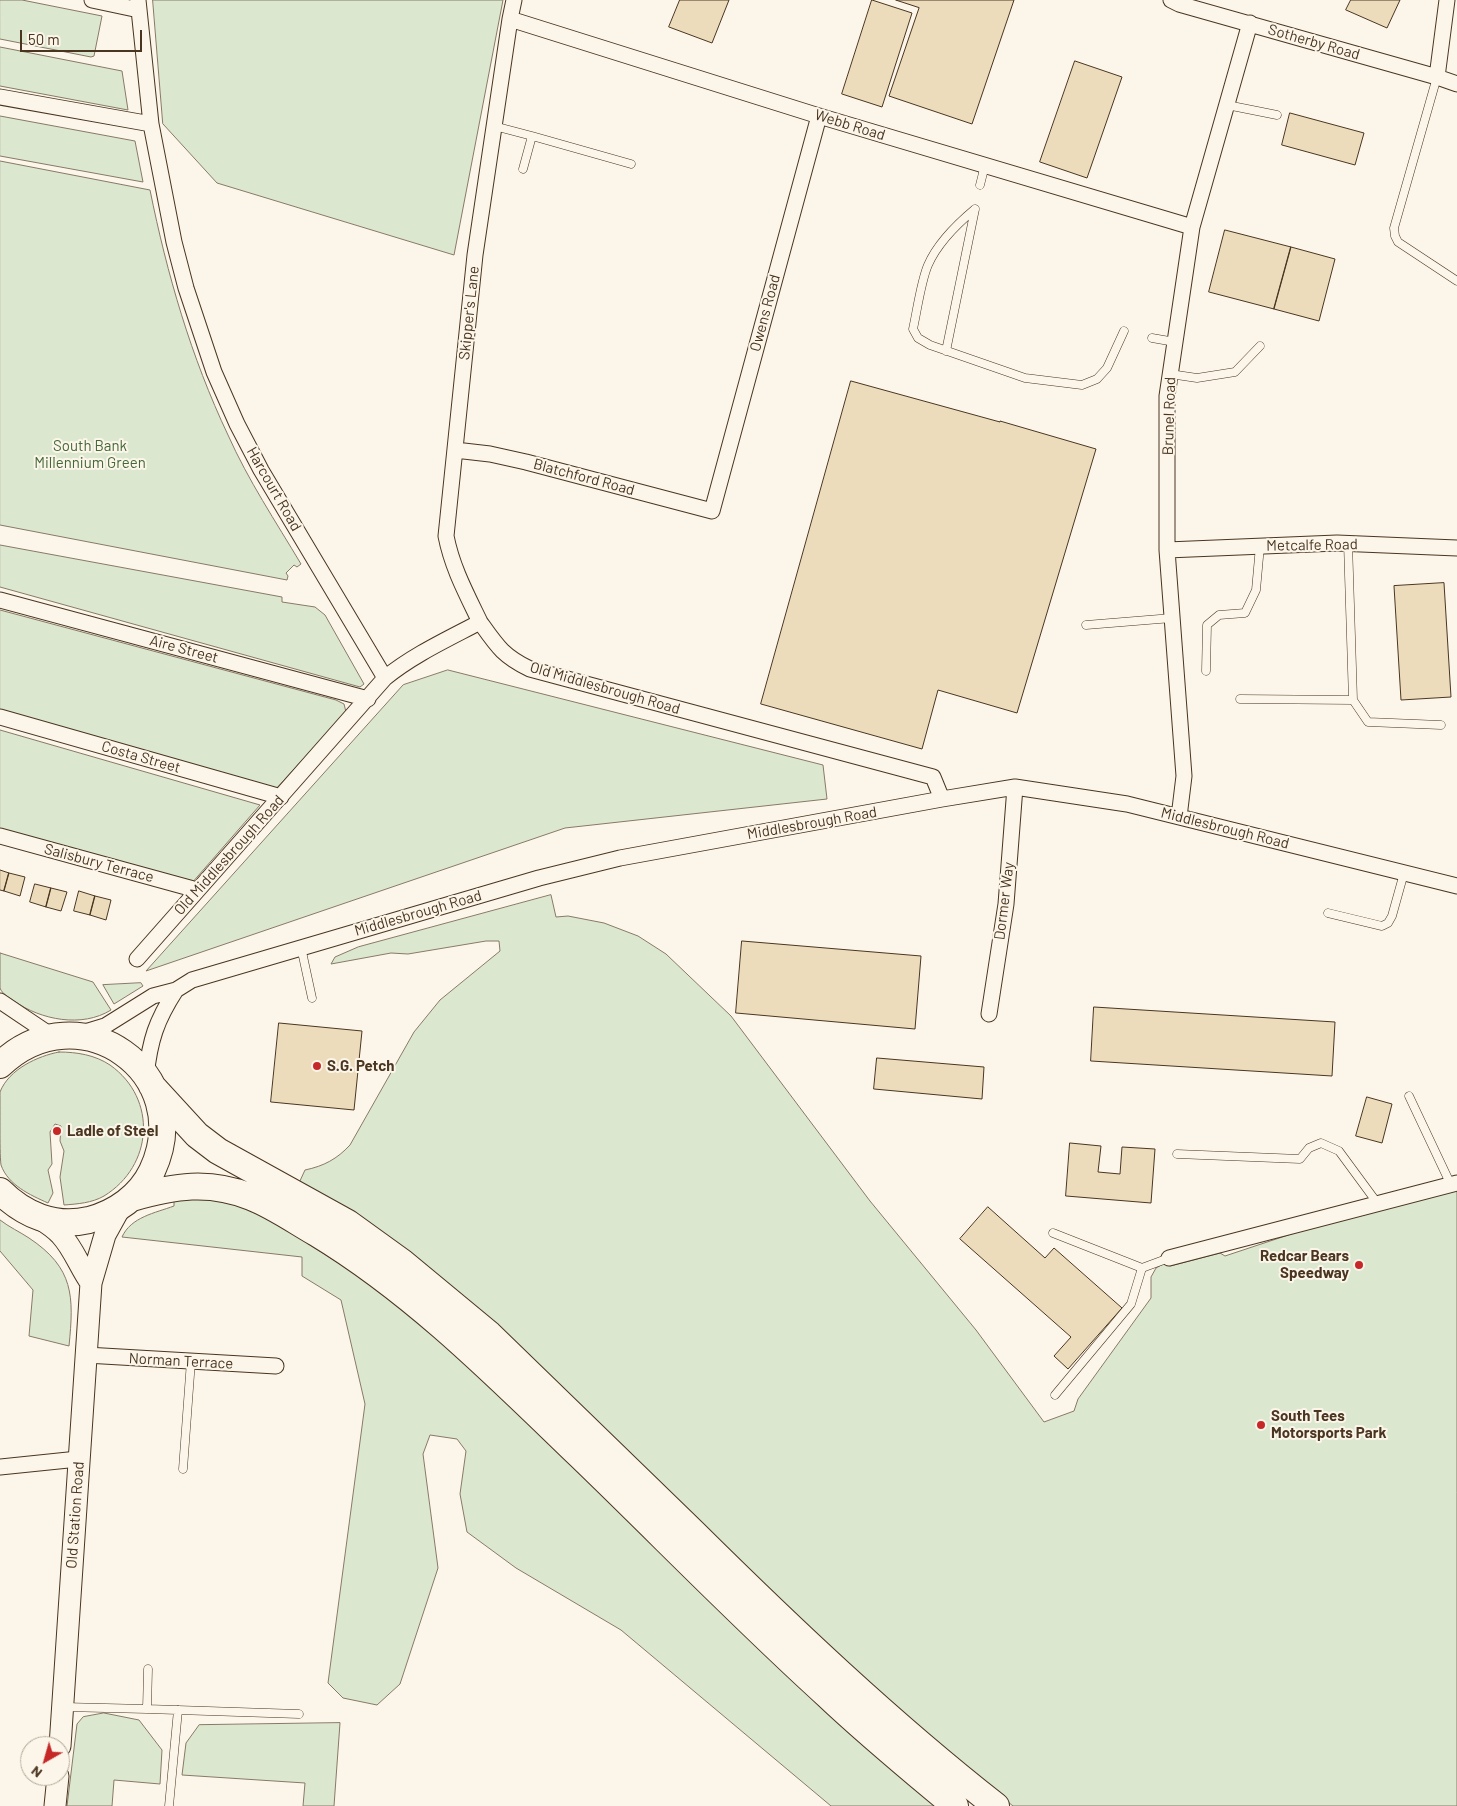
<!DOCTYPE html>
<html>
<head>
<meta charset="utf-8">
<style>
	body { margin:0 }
	#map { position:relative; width:1457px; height:1806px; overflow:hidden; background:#fbf6e9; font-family:Barlow,sans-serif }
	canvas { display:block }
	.north { position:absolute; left:20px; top:1736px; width:50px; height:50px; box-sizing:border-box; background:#fbf6e9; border:1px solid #b4a999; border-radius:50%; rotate:218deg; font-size:14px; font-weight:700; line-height:20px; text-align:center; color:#4a3520 }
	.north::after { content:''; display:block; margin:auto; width:18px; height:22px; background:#c62828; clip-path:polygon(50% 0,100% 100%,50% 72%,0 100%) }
	.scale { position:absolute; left:20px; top:30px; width:122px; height:22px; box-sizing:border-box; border:2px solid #4a3520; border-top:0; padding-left:6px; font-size:15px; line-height:18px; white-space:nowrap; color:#4a3520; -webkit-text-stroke:4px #fbf6e9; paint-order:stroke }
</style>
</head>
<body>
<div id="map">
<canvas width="1457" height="1806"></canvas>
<div class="north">N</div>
<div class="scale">50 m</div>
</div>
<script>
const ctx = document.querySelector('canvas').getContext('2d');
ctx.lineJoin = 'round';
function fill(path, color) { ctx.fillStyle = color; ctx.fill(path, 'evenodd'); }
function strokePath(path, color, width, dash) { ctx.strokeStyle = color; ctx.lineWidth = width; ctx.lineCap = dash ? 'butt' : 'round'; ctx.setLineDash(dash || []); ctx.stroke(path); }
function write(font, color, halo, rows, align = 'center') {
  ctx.font = font + ' Barlow,sans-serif'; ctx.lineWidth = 4; ctx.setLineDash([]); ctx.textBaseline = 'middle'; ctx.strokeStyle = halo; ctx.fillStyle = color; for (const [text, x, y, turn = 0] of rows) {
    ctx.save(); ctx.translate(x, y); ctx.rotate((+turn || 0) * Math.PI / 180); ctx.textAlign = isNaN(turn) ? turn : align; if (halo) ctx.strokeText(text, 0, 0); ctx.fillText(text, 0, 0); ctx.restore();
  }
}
const green = new Path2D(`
	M0,0H22L102,16L94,56L91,57L0,39Z
	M153,0H503L454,255L217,183L163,124Z
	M0,47L122,71L128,110L0,86Z
	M0,116L135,141L143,182L0,156Z
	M0,161L150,190C167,274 191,357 228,435C248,480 276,522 301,564L297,567L294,565L286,573L288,576L287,580L0,525Z
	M0,545L282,597V602L315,607L325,615L364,684L360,687L0,587Z
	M0,610L336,700L344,704L346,712L274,791L0,715Z
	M448,670L823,765L827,799L565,828L146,971L403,685Z
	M0,730L260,805L191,884L0,831Z
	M551,895L556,917L568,916L604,923L638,936L666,954L731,1016L870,1201L976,1330L1044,1422L1074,1411L1078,1399L1151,1298V1277L1156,1268L1165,1263L1170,1266L1220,1253L1225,1256L1457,1179V1806H1013L899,1714L299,1183L305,1170C324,1166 337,1159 350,1145L414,1032L440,1000L500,951L499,941H486L408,954L391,953L331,964L335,957L358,947Z
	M0,953L93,982L111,1010C82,1028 41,1020 14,1001C10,998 2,994 0,988C0,981 0,962 0,953Z
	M141,983L143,986L114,1004L103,985Z
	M59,1052C77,1052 95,1055 110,1065C158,1099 153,1166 104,1196C92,1203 77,1204 64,1205L60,1177L64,1151L60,1141L61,1126L55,1124L50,1132L52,1164L48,1170L53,1193L48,1203C30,1195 8,1185 1,1165C0,1158 0,1139 0,1131C0,1121 0,1100 0,1092C9,1069 38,1056 59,1052Z
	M214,1198L253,1208L388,1295L447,1345L939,1806H831L621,1630L516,1568L467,1532L460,1494L466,1451L457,1439L430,1435L423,1454L438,1568L400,1684L377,1705L343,1698L328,1683L365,1404L341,1300L302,1276V1257L122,1237C131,1217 155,1213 174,1206V1199Z
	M0,1220C9,1227 20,1232 29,1238C74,1268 74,1296 69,1346L29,1336L33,1290L0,1251Z
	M104,1713L139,1720L162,1750L160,1784L114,1780L112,1806H67L77,1724L83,1717Z
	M340,1723L334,1806H303L305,1783L182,1775L186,1743L199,1725Z`);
const building = new Path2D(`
	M680,0H729L712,43L669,27Z
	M872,0L912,13L882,107L842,94Z
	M896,0H1014L972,124L889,96L919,8Z
	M1351,0H1400L1387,28L1346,10Z
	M1075,61L1122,77L1087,178L1040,162Z
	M1290,113L1364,133L1355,165L1282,145Z
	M1225,230L1291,247L1274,309L1209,292Z
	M1291,247L1335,259L1319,321L1274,309Z
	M851,381L1000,422V421L1096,449L1017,713L938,690L922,749L761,704Z
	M1444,583L1451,697L1401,700L1394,586Z
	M0,870L9,873L4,891L0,890Z
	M9,873L25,877L20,896L4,891Z
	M35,884L51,888L46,907L30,902Z
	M51,888L67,892L61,911L46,907Z
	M79,891L95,896L90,915L74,911Z
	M95,896L111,900L106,920L90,915Z
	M742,941L921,956L915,1029L736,1013Z
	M1094,1007L1335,1022L1332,1076L1091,1061Z
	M279,1023L362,1031L354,1110L271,1102Z
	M877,1058L984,1067L982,1099L874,1089Z
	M1367,1097L1392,1104L1382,1143L1356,1136Z
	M1070,1143L1101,1146L1098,1172L1120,1174L1122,1147L1155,1149L1151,1203L1066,1196Z
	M988,1207L1045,1258L1054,1248L1122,1308L1068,1369L1054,1356L1071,1337L960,1239Z`);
const lane = new Path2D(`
	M1437,77L1394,228L1395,236L1398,242L1457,281
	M1227,105L1277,115
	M494,126L532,136L523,169
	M532,136L631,164
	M980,185L985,165
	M975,209C957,224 938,242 928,265C921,281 917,311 913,329L918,338L930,345L1025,378L1082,385L1097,379L1107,368L1124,331
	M1152,338L1175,342
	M946,351L975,209
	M1170,374L1197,378L1235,372L1260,346
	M1086,625L1172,618
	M1206,671L1207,625L1219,615L1245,613L1256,590L1260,546
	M1240,699L1353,700L1348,543
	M1353,700L1368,722L1441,725
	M1328,913L1382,926L1388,923L1392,916L1404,873
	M301,947L312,998
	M1409,1096L1451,1185
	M1177,1154L1300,1159L1309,1148L1321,1143L1339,1151L1378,1204
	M1053,1233L1142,1268L1131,1304L1055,1395
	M1142,1268L1169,1258
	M183,1469L191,1361
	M64,1707L147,1709L148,1669
	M147,1709L299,1714
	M169,1806L178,1710`);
const street = new Path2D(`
	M92,0L139,10
	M138,0L151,124L174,242L186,288L214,372L237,424L261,470L385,678
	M1171,0L1179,4L1437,77L1457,84
	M510,19L819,116L1192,227
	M1437,77L1447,0
	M0,97L151,124
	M455,450L490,454L526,462L712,511L819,116
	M1167,550L1337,543L1457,548
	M0,600L368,699
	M480,622C466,593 452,567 446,536L475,255L510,19L514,0
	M0,717L281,797
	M1179,817L1184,776L1167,550V396L1192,227L1250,23
	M0,836L197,890
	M137,959L385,678C413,655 448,639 480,622C497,646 503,656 530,669L933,777L942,799
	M0,1001L52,1036
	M989,1014L1006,904L1015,787
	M82,1033L105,1026L153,996L176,990L192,980L539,878L620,858L942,799L1015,787L1127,804L1457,886
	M146,1076C150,1040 156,1021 176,990
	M1169,1258L1457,1183
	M86,1355L276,1366
	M0,1467L78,1459`);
const secondary = new Path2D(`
	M39,1218C47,1223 55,1228 61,1235C74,1249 80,1268 91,1283
	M60,1746L91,1283L105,1235L121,1206
	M55,1806L58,1776`);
const highway = new Path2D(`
	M0,1065C79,989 198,1073 152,1171C140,1196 116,1213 89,1220C55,1228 24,1215 0,1191
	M152,1086L197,1135L218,1151L348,1223L402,1262L489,1334C557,1400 625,1466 693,1532C790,1628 889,1722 996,1806
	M132,1198C174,1186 209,1180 251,1197C274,1206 295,1221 316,1233C415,1293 496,1375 579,1455C662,1535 742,1618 827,1695C868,1734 912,1770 955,1806`);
const markers = [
	[317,1066,5,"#c62828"],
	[57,1131,5,"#c62828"],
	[1359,1265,5,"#c62828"],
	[1261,1425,5,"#c62828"]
];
const streetNames = [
	["Sotherby Road",1314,42,16],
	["Webb Road",850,125,17],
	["Skipper's Lane",469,313,-84],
	["Owens Road",765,313,-75],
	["Brunel Road",1169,416,-88],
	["Blatchford Road",584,477,15],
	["Harcourt Road",274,489,60],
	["Metcalfe Road",1312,545,-1],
	["Aire Street",184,649,15],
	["Old Middlesbrough Road",605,688,16],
	["Costa Street",141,757,16],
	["Middlesbrough Road",812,823,-10],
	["Middlesbrough Road",1225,828,14],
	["Old Middlesbrough Road",229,855,-48],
	["Salisbury Terrace",99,863,15],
	["Dormer Way",1004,901,-83],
	["Middlesbrough Road",418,913,-16],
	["Norman Terrace",181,1361,3],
	["Old Station Road",75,1515,-86]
];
const parkNames = [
	["South Bank",90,446],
	["Millennium Green",90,463]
];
const poiNames = [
	["S.G. Petch",327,1066],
	["Ladle of Steel",67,1131],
	["Redcar Bears",1349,1256,"right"],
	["Speedway",1349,1273,"right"],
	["South Tees",1271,1416],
	["Motorsports Park",1271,1433]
];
fill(green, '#dce7d0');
strokePath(green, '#887966', 1);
fill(building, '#ecdcbc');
strokePath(building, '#4a3520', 1);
strokePath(lane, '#4a3520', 9);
strokePath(street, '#4a3520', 17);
strokePath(secondary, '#4a3520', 23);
strokePath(highway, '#4a3520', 28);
strokePath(lane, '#fbf6e9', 8);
strokePath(street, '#fbf6e9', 15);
strokePath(secondary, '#fbf6e9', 21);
strokePath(highway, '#fbf6e9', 26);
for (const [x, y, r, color] of markers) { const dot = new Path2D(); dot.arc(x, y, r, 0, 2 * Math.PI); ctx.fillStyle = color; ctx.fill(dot); strokePath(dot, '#fbf6e9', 2); }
write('15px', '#4a3520', '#fbf6e9', streetNames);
write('15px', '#436837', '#fbf6e9', parkNames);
write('bold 15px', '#4a3520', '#fbf6e9', poiNames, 'left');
</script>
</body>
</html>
